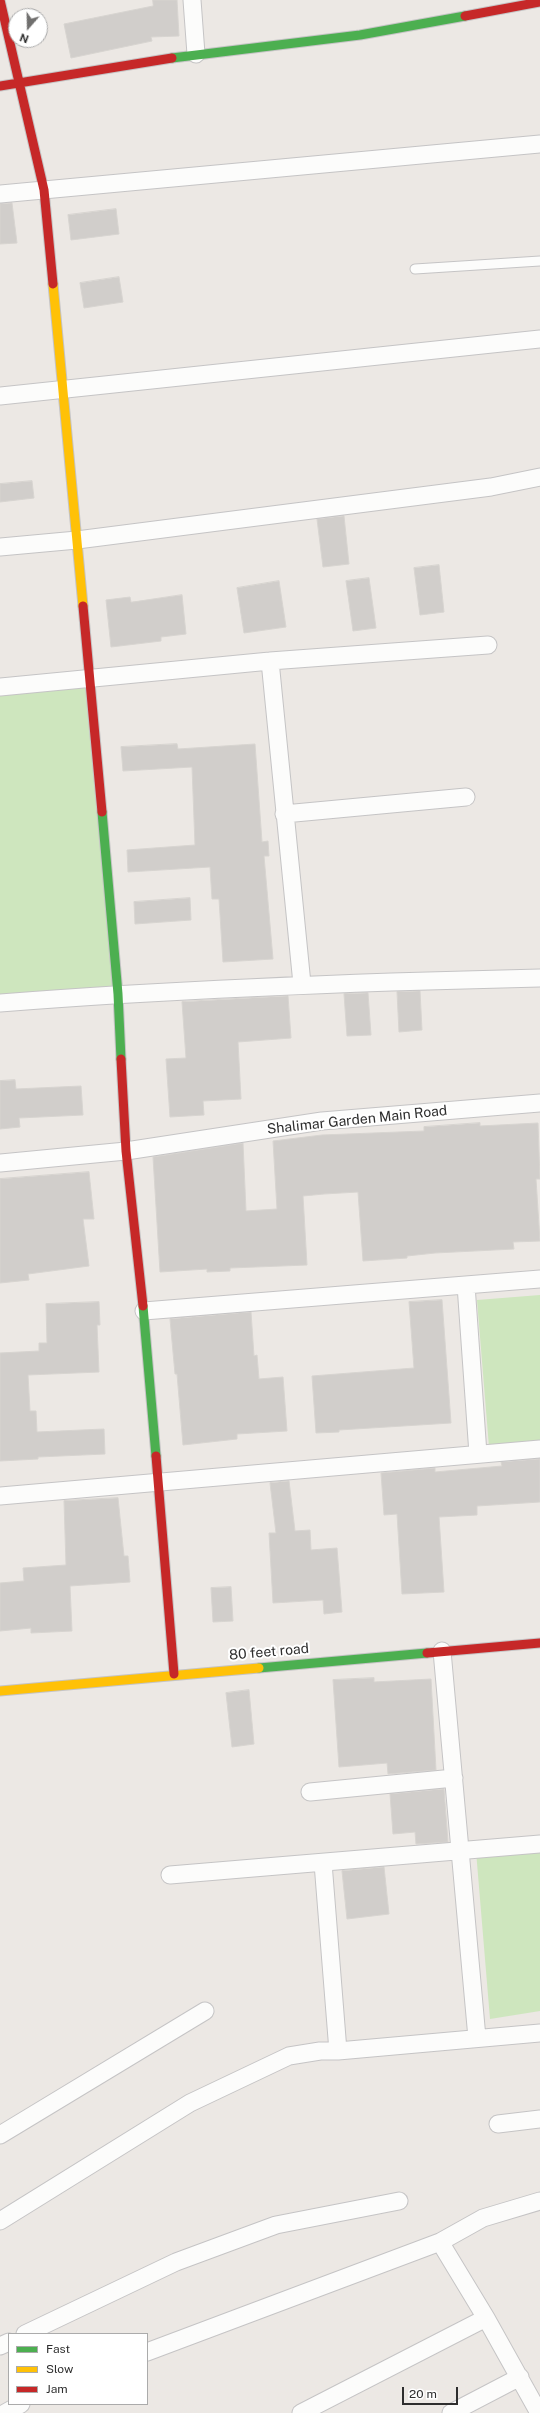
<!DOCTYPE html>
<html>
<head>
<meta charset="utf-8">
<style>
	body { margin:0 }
	#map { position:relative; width:540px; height:2413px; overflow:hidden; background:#ece8e4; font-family:"Public Sans",sans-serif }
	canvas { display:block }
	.legend { position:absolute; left:8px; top:2333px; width:140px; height:72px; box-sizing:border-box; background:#fff; border:1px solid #ababab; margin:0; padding:5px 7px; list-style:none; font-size:12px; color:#2e2e2e }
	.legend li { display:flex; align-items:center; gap:8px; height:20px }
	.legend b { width:20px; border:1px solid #ababab }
	.north { position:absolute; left:8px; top:8px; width:40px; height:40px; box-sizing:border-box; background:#fff; border:1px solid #ababab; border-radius:50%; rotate:200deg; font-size:11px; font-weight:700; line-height:16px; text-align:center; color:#2e2e2e }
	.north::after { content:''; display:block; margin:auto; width:14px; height:18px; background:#706f6e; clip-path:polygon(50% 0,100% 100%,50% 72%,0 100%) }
	.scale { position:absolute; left:402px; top:2387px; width:56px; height:18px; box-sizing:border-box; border:2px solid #2e2e2e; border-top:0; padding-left:5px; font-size:12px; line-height:14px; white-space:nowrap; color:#2e2e2e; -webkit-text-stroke:3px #fff; paint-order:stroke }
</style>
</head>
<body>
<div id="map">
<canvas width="540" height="2413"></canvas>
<ul class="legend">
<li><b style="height:5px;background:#4caf50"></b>Fast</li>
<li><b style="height:5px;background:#ffc107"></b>Slow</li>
<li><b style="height:5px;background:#c62828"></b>Jam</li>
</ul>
<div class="north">N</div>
<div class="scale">20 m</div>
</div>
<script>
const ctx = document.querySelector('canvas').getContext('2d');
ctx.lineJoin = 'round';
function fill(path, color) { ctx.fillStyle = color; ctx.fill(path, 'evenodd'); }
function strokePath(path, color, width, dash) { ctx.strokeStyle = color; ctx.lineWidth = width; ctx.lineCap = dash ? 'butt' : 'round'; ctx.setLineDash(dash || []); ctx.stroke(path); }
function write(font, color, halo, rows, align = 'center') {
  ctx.font = font + ' "Public Sans",sans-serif'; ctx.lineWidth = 4; ctx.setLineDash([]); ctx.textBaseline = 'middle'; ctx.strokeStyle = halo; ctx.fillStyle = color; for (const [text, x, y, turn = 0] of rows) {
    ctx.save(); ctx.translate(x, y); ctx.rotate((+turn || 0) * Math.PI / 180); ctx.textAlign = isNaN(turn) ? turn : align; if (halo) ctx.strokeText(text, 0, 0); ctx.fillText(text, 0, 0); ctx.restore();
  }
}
const green = new Path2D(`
	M90,678L118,994L0,1003V687Z
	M540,1295V1443L489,1447L477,1300Z
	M540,1841V2011L490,2019L476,1851Z`);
const building = new Path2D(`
	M153,0H177L179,36L151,37L152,41L71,58L64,24L153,6Z
	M12,203L17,243L0,244V204Z
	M116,209L119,234L71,240L68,215Z
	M119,277L123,302L84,308L80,283Z
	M32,481L34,498L0,502V484Z
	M344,516L349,564L323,567L317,519Z
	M439,565L444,612L420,615L414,568Z
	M369,578L376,628L353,631L346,581Z
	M279,581L286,627L244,633L237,588Z
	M182,595L186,634L161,637V641L111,647L106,600L130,597L131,602Z
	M177,744L178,749L255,744L262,842L268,841L269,856H264L273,959L223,962L219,899H212L210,867L128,872L127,850L195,845L192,767L123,771L121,747Z
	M190,898L191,920L135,924L134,902Z
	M420,991L422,1030L399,1032L397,992Z
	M368,993L371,1035L347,1036L344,994Z
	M288,996L291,1038L238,1042L241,1099L203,1101L204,1115L170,1117L166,1059L186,1058L182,1002Z
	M15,1080L16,1089L81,1086L83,1115L19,1118L20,1127L0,1129V1081Z
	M480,1123V1126L538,1123L540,1179H536L540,1241L513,1242L514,1249L435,1253L407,1256V1258L363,1261L358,1192L324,1194L303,1196L307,1265L230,1268V1271L207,1272V1269L160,1272L153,1157L243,1143L246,1211L277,1209L273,1141L322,1135L424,1131V1127Z
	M89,1172L94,1219H83L89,1266L28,1274L29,1280L0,1283V1179Z
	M442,1300L451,1423L339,1430V1432L316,1433L312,1376L414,1368L409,1302Z
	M99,1302L100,1325H97L99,1372L28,1375L30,1411H36L37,1432L104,1429L105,1454L38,1457V1459L0,1461V1353L39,1351V1343H47L46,1304Z
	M251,1312L254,1356L257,1355L259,1379L283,1377L287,1431L237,1434V1439L183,1445L177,1374H175L170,1319Z
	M540,1459V1502L477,1506V1515L439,1517L444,1592L402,1594L397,1514L384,1515L381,1473L435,1468V1472L502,1466L501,1462Z
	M289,1481L295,1531L310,1530L311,1550L337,1548L342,1612L324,1614L323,1600L273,1603L269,1533H276L270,1483Z
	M118,1498L124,1556H128L130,1582L70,1586L72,1631L31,1633V1628L0,1631V1583L24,1581L23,1568L66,1565L64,1501Z
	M231,1587L233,1621L213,1622L211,1588Z
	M374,1678V1682L431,1679L436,1770L388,1774L387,1763L339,1767L333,1680Z
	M249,1690L254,1744L232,1747L226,1693Z
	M444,1789L448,1842L416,1844L415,1832L393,1834L390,1794Z
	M384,1867L389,1914L347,1919L342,1871Z`);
const lane = new Path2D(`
	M415,269L540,261`);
const street = new Path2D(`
	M192,0L196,54
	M0,194L540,144
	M0,396L540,339
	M0,547L77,540L491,487L540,477
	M270,661L302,984
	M0,687L270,661L488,645
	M284,814L466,797
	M0,1003C180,989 360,982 540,978
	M0,1163L126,1151L322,1121L540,1103
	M466,1285L478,1454
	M144,1311L540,1279
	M0,1496L540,1449
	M442,1651L477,2038
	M310,1792L454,1778
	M323,1863L338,2051L540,2033
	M170,1875L540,1844
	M498,2124L540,2119
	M0,2135L205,2011
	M0,2221L190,2103L289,2056L320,2051H338
	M440,2242L486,2318L539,2413
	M25,2334L176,2262L276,2225L399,2201
	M0,2346L9,2342
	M147,2352L440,2242L483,2218L540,2201
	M5,2413L21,2404
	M301,2413L486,2318
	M451,2413L520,2377`);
const fast = new Path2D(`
	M172,58L360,35L465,16
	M102,812L118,994L121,1059
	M143,1306L156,1456
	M259,1668L427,1653`);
const slow = new Path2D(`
	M53,284L83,606
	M0,1691L259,1668`);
const jam = new Path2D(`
	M0,0L44,190L53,284
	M465,16L540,2
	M0,86L172,58
	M83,606L102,812
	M121,1059L126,1151L143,1306
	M156,1456L174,1674
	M427,1653L540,1643`);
const streetNames = [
	["Shalimar Garden Main Road",357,1120,-6],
	["80 feet road",269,1652,-5]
];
fill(green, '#cee6be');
fill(building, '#d1cecb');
strokePath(building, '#d7d4d0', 1);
strokePath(lane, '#c5c4c5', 11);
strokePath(street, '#c5c4c5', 19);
strokePath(fast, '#c5c4c5', 11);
strokePath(slow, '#c5c4c5', 11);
strokePath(jam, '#c5c4c5', 11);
strokePath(lane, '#fcfcfb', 9);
strokePath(street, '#fcfcfb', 17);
strokePath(fast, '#4caf50', 9);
strokePath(slow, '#ffc107', 9);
strokePath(jam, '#c62828', 9);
write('14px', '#2e2e2e', '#fff', streetNames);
</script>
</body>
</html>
